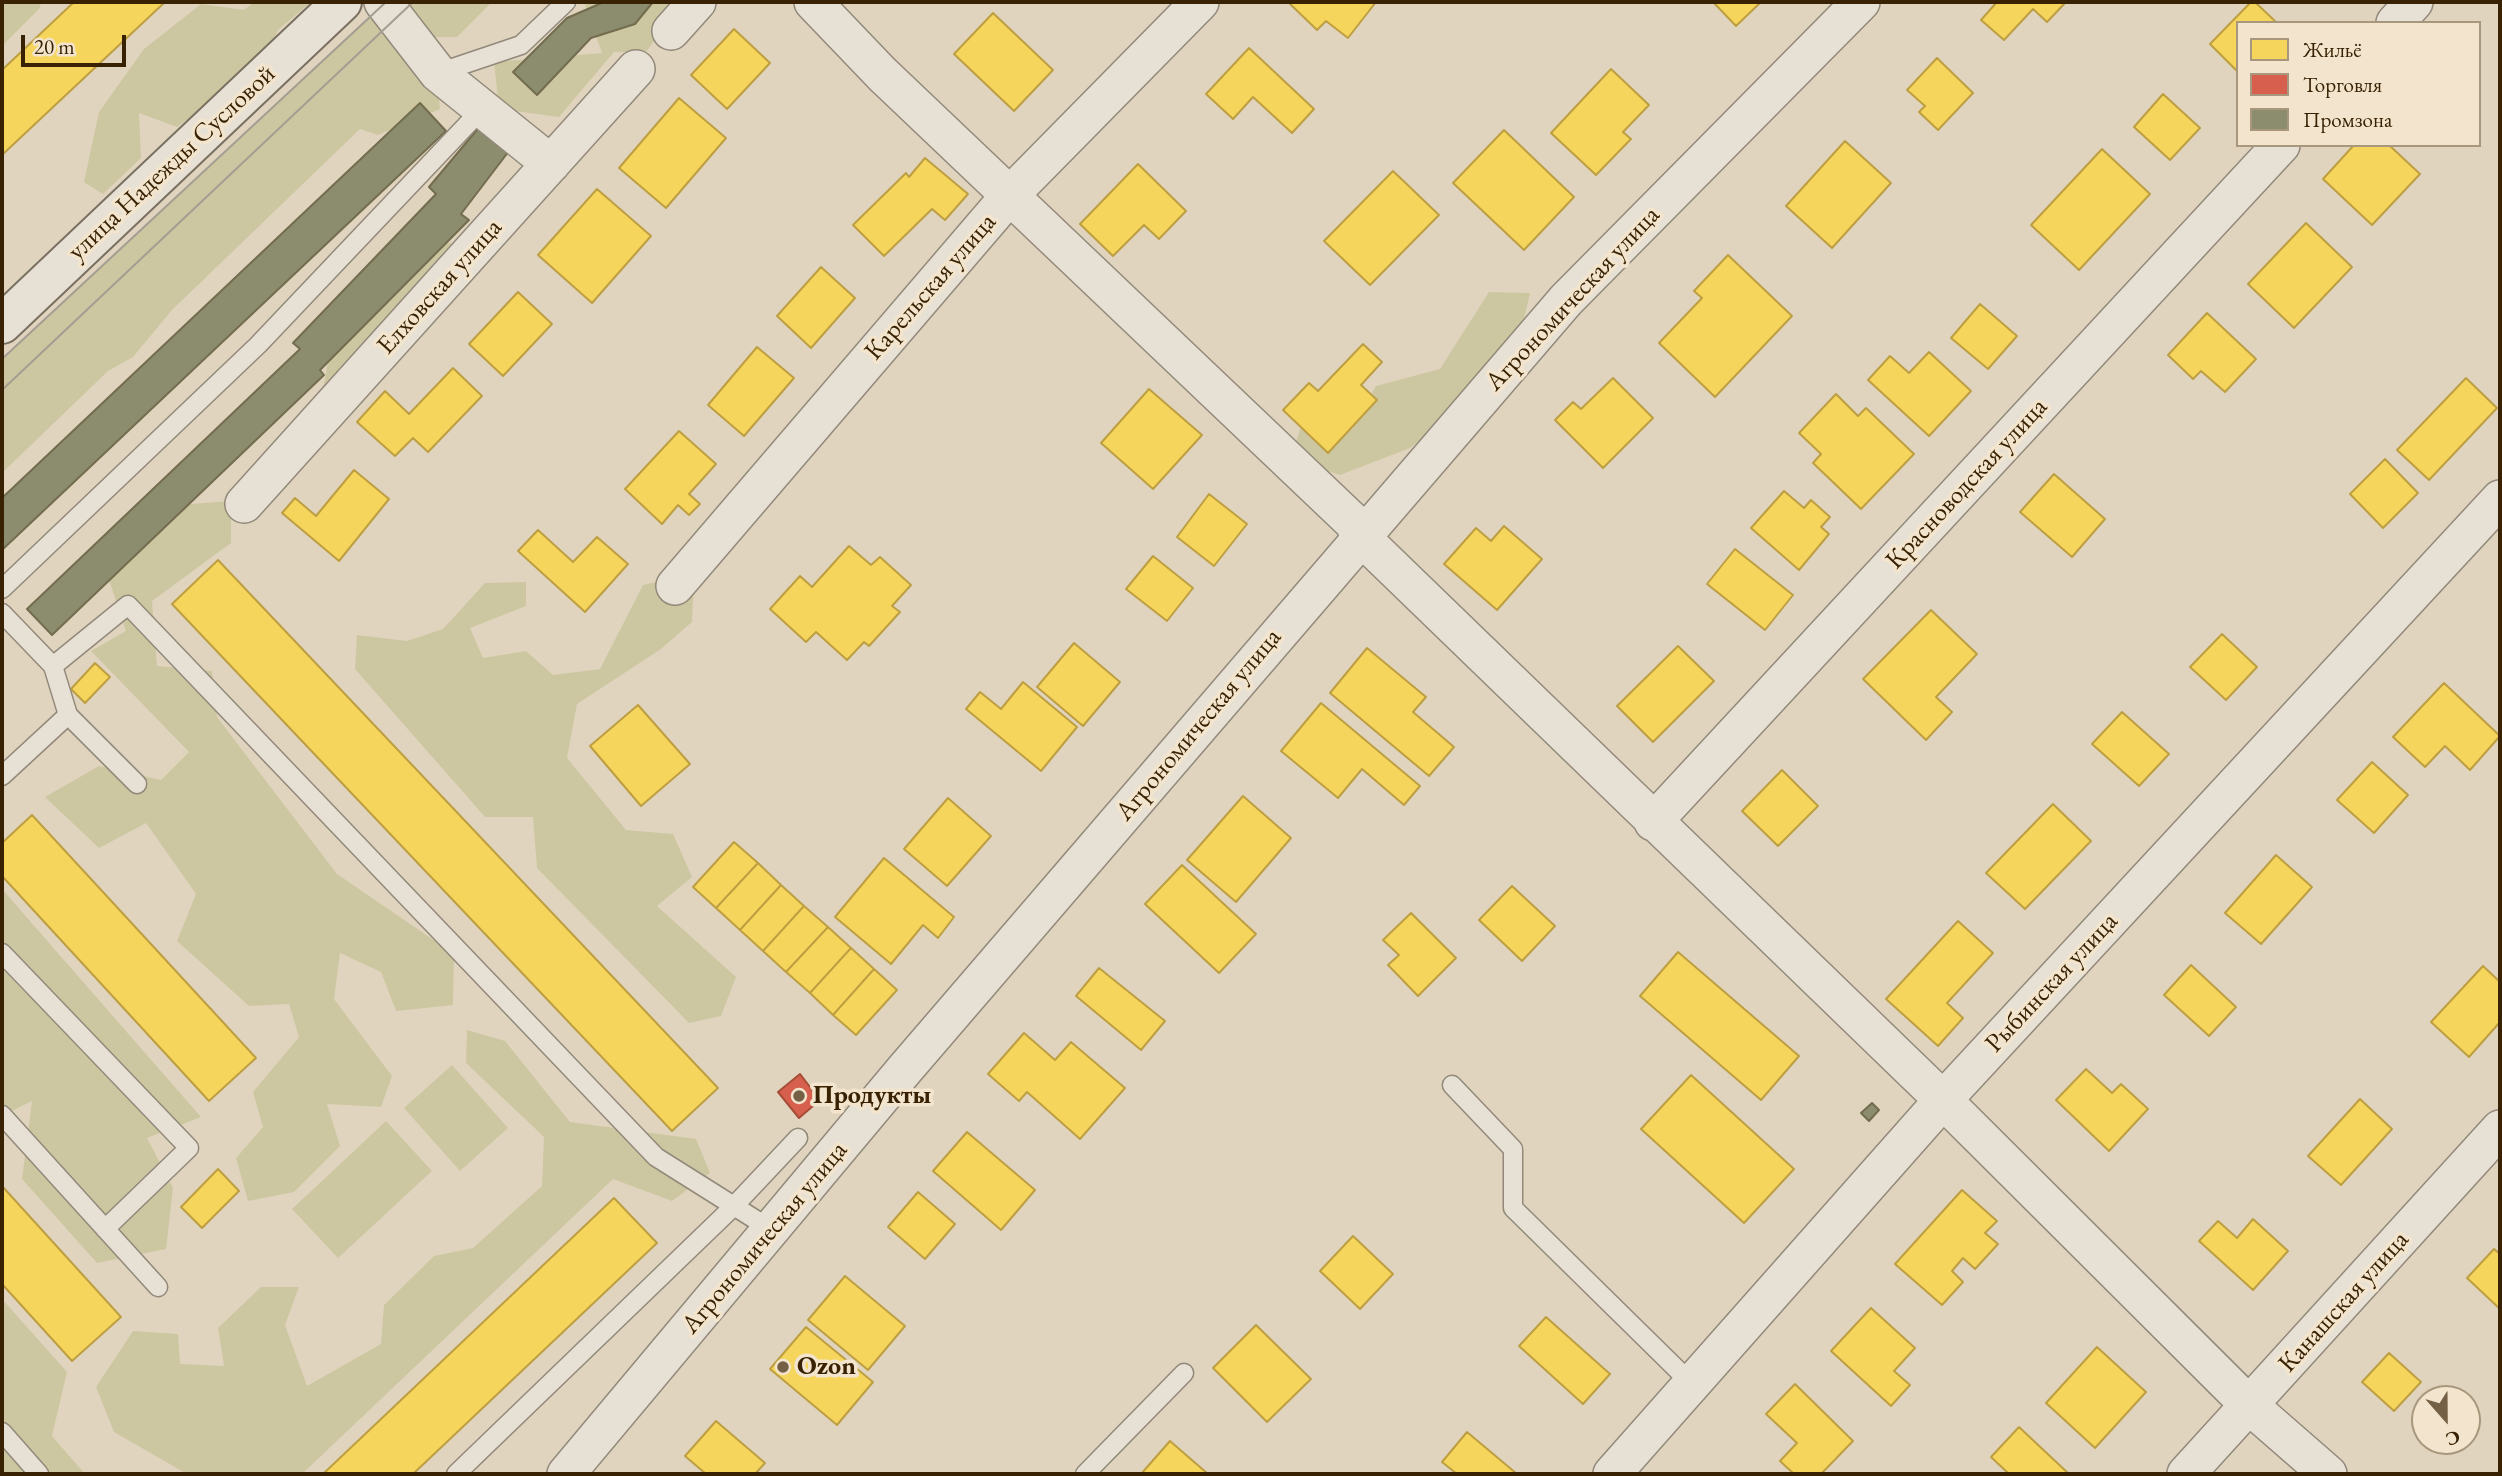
<!DOCTYPE html>
<html>
<head>
<meta charset="utf-8">
<style>
	body { margin:0 }
	#map { position:relative; width:2502px; height:1476px; overflow:hidden; background:#e0d4bf; font-family:"EB Garamond",serif }
	canvas { display:block }
	.frame { position:absolute; inset:0; border:4px solid #382203; pointer-events:none }
	.legend { position:absolute; left:2236px; top:21px; width:245px; height:126px; box-sizing:border-box; background:#f3e5cd; border:2px solid #a8977c; margin:0; padding:9px 12px; list-style:none; font-size:21px; color:#382203 }
	.legend li { display:flex; align-items:center; gap:14px; height:35px }
	.legend b { width:35px; border:2px solid #a8977c }
	.north { position:absolute; left:2411px; top:1385px; width:70px; height:70px; box-sizing:border-box; background:#f3e5cd; border:2px solid #a8977c; border-radius:50%; rotate:159deg; font-size:19px; font-weight:700; line-height:28px; text-align:center; color:#382203 }
	.north::after { content:''; display:block; margin:auto; width:24px; height:32px; background:#736045; clip-path:polygon(50% 0,100% 100%,50% 72%,0 100%) }
	.scale { position:absolute; left:21px; top:35px; width:105px; height:32px; box-sizing:border-box; border:4px solid #382203; border-top:0; padding-left:9px; font-size:21px; line-height:24px; white-space:nowrap; color:#382203; -webkit-text-stroke:5px #f3e5cd; paint-order:stroke }
</style>
</head>
<body>
<div id="map">
<canvas width="2502" height="1476"></canvas>
<div class="frame"></div>
<ul class="legend">
<li><b style="height:19px;background:#f6d55c"></b>Жильё</li>
<li><b style="height:19px;background:#d6604d"></b>Торговля</li>
<li><b style="height:19px;background:#8c8c6e"></b>Промзона</li>
</ul>
<div class="north">С</div>
<div class="scale">20 m</div>
</div>
<script>
const ctx = document.querySelector('canvas').getContext('2d');
ctx.lineJoin = 'round';
function fill(path, color) { ctx.fillStyle = color; ctx.fill(path, 'evenodd'); }
function strokePath(path, color, width, dash) { ctx.strokeStyle = color; ctx.lineWidth = width; ctx.lineCap = dash ? 'butt' : 'round'; ctx.setLineDash(dash || []); ctx.stroke(path); }
function write(font, color, halo, rows, align = 'center') {
  ctx.font = font + ' "EB Garamond",serif'; ctx.lineWidth = 7; ctx.setLineDash([]); ctx.textBaseline = 'middle'; ctx.strokeStyle = halo; ctx.fillStyle = color; for (const [text, x, y, turn = 0] of rows) {
    ctx.save(); ctx.translate(x, y); ctx.rotate((+turn || 0) * Math.PI / 180); ctx.textAlign = isNaN(turn) ? turn : align; if (halo) ctx.strokeText(text, 0, 0); ctx.fillText(text, 0, 0); ctx.restore();
  }
}
const green = new Path2D(`
	M2,2H41L40,8L2,46Z
	M254,2H311L278,30L262,64L177,127L139,113L141,158L103,194L84,182L99,112L144,49L201,4L244,10Z
	M397,2H492L457,37H430Z
	M584,2H685L645,53L614,52L559,117L499,109L494,62L602,53Z
	M369,17L438,86L440,109L378,135L360,129L172,310L133,357L108,371L2,473V359Z
	M438,239L479,253L383,357L363,403L320,406L330,350Z
	M1489,292L1530,293L1513,366L1410,448L1340,475L1290,459L1305,415L1352,429L1376,386L1440,369Z
	M231,501V543L152,601L157,666L212,671L217,717L337,874L454,954L453,1005L396,1011L381,972L340,953L334,999L392,1076L381,1107L327,1104L340,1146L294,1192L248,1201L236,1158L263,1127L253,1092L299,1037L289,1004L249,1006L177,941L196,894L146,823L99,848L45,797L99,766L161,780L189,752L91,651L126,631L105,568L178,505Z
	M694,574L692,622L661,649L577,704L567,758L626,830L673,834L692,877L657,906L736,977L721,1016L689,1023L537,868L533,817H485L355,669L357,635L407,641L443,629L485,583L526,582V606L470,628L483,658L526,651L553,675L600,669L643,585Z
	M2,889L201,1117L147,1138L173,1188L166,1249L97,1263L22,1179L32,1101L2,1116Z
	M467,1030L505,1041L570,1122L696,1139L710,1173L672,1201L613,1179L302,1474H187L114,1432L96,1387L133,1331L178,1334L180,1364L224,1366L218,1328L261,1287H299L285,1325L307,1386L381,1344L384,1305L434,1256L473,1248L542,1186L544,1137L466,1063Z
	M452,1065L508,1128L460,1171L404,1108Z
	M386,1121L432,1171L338,1258L292,1209Z
	M2,1299L67,1372L52,1436L85,1474H4L2,1471Z`);
const homes = new Path2D(`
	M74,2H165L2,155V70Z
	M1288,2H1376L1348,38L1326,21L1317,30Z
	M1713,2H1761L1736,26Z
	M1997,2H2066L2047,22L2033,9L2004,40L1981,20Z
	M2251,2H2255L2277,23H2238V72L2210,44Z
	M993,13L1053,70L1014,111L954,54Z
	M734,29L770,63L727,109L691,75Z
	M1249,48L1314,109L1292,133L1253,97L1233,119L1206,94Z
	M1937,58L1973,93L1938,130L1919,112L1925,106L1907,90Z
	M1611,69L1649,105L1623,132L1631,139L1596,175L1551,133Z
	M2163,94L2200,128L2170,160L2134,127Z
	M679,98L726,138L666,208L619,168Z
	M1504,130L1574,197L1524,250L1453,183Z
	M1845,141L1891,183L1832,248L1786,206Z
	M2354,145H2389L2420,174L2372,225L2323,179Z
	M2102,149L2150,194L2079,270L2031,225Z
	M925,158L968,194L945,220L932,209L884,256L853,225L906,173L909,177Z
	M1138,164L1186,211L1159,239L1144,225L1113,256L1080,224Z
	M1393,171L1439,215L1370,285L1324,241Z
	M597,189L651,236L592,303L538,255Z
	M2306,223L2352,267L2294,328L2248,284Z
	M1728,255L1792,316L1715,397L1659,343L1702,298L1694,291Z
	M821,267L855,298L811,348L777,316Z
	M518,292L552,324L503,376L469,344Z
	M1980,304L2017,336L1988,369L1951,338Z
	M2207,313L2256,359L2225,392L2201,371L2193,379L2168,355Z
	M1363,344L1382,362L1361,385L1377,400L1328,453L1283,410L1309,383L1318,391Z
	M757,347L794,378L744,436L708,405Z
	M1929,352L1971,391L1929,436L1868,380L1890,356L1909,373Z
	M453,368L482,396L428,452L413,438L395,456L357,422L385,391L409,414Z
	M1613,378L1653,418L1603,468L1555,420L1573,402L1581,409Z
	M2466,378L2497,408L2429,480L2397,450Z
	M1149,389L1202,435L1153,489L1101,443Z
	M1836,394L1858,416L1866,408L1914,454L1861,509L1813,463L1821,454L1799,433Z
	M679,431L716,464L689,494L700,504L689,515L678,505L662,524L625,489Z
	M2385,459L2418,493L2383,528L2350,494Z
	M354,470L389,499L339,561L282,513L295,498L316,516Z
	M2054,474L2105,519L2072,557L2020,512Z
	M1784,491L1804,508L1811,500L1830,517L1821,527L1829,534L1799,570L1751,528Z
	M1209,494L1247,524L1214,566L1177,537Z
	M1504,526L1542,559L1497,610L1444,564L1476,528L1491,541Z
	M538,530L573,562L597,537L628,564L585,612L518,551Z
	M849,546L871,565L880,557L911,585L892,606L900,612L869,646L864,642L847,660L816,632L806,642L770,609L800,576L812,587Z
	M1735,549L1793,595L1765,630L1707,584Z
	M1153,556L1193,588L1167,621L1126,589Z
	M218,560L718,1088L672,1131L172,604Z
	M1931,610L1977,654L1936,697L1952,712L1926,740L1863,679Z
	M2222,634L2257,667L2226,700L2190,667Z
	M1074,643L1120,682L1083,726L1037,687Z
	M1678,646L1714,681L1653,742L1617,706Z
	M1367,648L1426,697L1413,712L1454,747L1429,776L1330,693Z
	M95,663L110,677L85,703L71,689Z
	M1023,682L1077,727L1041,771L966,709L980,692L1001,709Z
	M2444,683L2500,736L2470,770L2445,746L2425,767L2393,737Z
	M1321,703L1420,786L1404,805L1362,769L1338,798L1281,751Z
	M638,705L690,764L641,806L590,746Z
	M2122,712L2169,754L2139,786L2092,744Z
	M2372,762L2408,795L2374,833L2337,800Z
	M1782,770L1818,806L1778,846L1742,811Z
	M1243,796L1291,838L1236,902L1187,860Z
	M948,798L991,836L947,886L904,849Z
	M2053,804L2091,841L2025,909L1986,873Z
	M32,815L256,1058L209,1101L2,876V843Z
	M734,842L758,863L716,908L693,887Z
	M2276,855L2312,887L2261,944L2225,913Z
	M884,858L954,917L938,938L923,925L891,964L835,917Z
	M758,863L781,885L740,930L716,908Z
	M1182,865L1256,934L1219,973L1145,904Z
	M781,885L804,906L763,951L740,930Z
	M1512,886L1555,926L1522,961L1479,920Z
	M804,906L828,927L786,972L763,951Z
	M1411,913L1456,958L1418,996L1388,965L1399,955L1383,940Z
	M1958,921L1993,953L1947,1003L1963,1018L1938,1046L1886,999Z
	M828,927L851,948L810,993L786,972Z
	M851,948L874,969L833,1015L810,993Z
	M1678,952L1799,1056L1761,1100L1640,996Z
	M2191,965L2236,1007L2209,1036L2164,995Z
	M2483,966L2500,982V1022L2469,1057L2431,1022Z
	M1099,968L1165,1021L1141,1050L1076,996Z
	M874,969L897,990L856,1035L833,1015Z
	M1024,1033L1055,1060L1071,1042L1125,1088L1080,1139L1027,1092L1019,1101L988,1074Z
	M2086,1069L2112,1093L2121,1084L2148,1109L2109,1151L2056,1100Z
	M1691,1075L1794,1169L1744,1223L1641,1129Z
	M2360,1099L2392,1129L2341,1185L2308,1156Z
	M967,1132L1035,1190L1001,1230L933,1171Z
	M218,1169L239,1191L202,1228L181,1207Z
	M2,1186L121,1317L72,1361L2,1284Z
	M1962,1190L1997,1221L1985,1233L1998,1244L1975,1269L1963,1258L1952,1271L1963,1282L1942,1305L1895,1264Z
	M918,1192L955,1224L925,1259L888,1227Z
	M614,1198L657,1243L413,1474H323Z
	M2253,1219L2288,1251L2253,1290L2199,1241L2218,1221L2237,1238Z
	M1353,1236L1393,1274L1360,1309L1320,1271Z
	M2494,1249L2500,1254V1309L2467,1278Z
	M845,1276L905,1326L868,1370L808,1320Z
	M1871,1308L1915,1348L1894,1371L1910,1385L1891,1406L1831,1351Z
	M1546,1317L1610,1374L1583,1404L1519,1346Z
	M1256,1325L1311,1379L1267,1422L1213,1368Z
	M806,1327L873,1382L837,1425L770,1369Z
	M2097,1347L2146,1392L2095,1448L2046,1403Z
	M2389,1353L2421,1382L2394,1411L2362,1382Z
	M1795,1384L1853,1441L1821,1474H1794L1780,1461L1797,1443L1766,1414Z
	M716,1421L765,1463L755,1474H706L685,1456Z
	M2019,1427L2069,1474H2009L1991,1457Z
	M1467,1432L1517,1474H1457L1442,1462Z
	M1170,1441L1208,1474H1141Z`);
const shops = new Path2D(`
	M800,1074L820,1100L799,1118L778,1092Z`);
const industry = new Path2D(`
	M604,2H653L635,24L591,38L537,95L513,72L567,18Z
	M420,103L446,131L2,550V498Z
	M481,125L509,151L461,214L469,220L320,370L324,375L52,635L27,609L300,349L293,343L436,194L429,187Z
	M1872,1103L1879,1110L1869,1121L1861,1113Z`);
const service = new Path2D(`
	M438,73L521,45L566,2
	M2,589L258,345L481,110
	M2,613L53,666L68,715L137,784
	M53,666L128,605L656,1157L772,1230
	M2,776L68,715
	M2,953L189,1148L105,1229
	M1452,1085L1513,1149V1208L1692,1384
	M2,1115L158,1287
	M2,1432L39,1474
	M456,1474L734,1206L798,1138
	M1085,1474L1184,1373`);
const minor = new Path2D(`
	M383,2L438,73L551,164
	M813,2L882,74L1353,522L1360,536L1943,1100L2250,1406L2328,1474
	M2395,23L2414,2
	M671,31L697,2
	M244,504L636,69
	M675,586L1011,194L1200,2
	M1653,822L2281,145
	M566,1474L905,1069L1566,300L1861,2
	M1612,1474L1943,1100L2500,499
	M2186,1474L2500,1129`);
const secondary = new Path2D(`
	M2,324L342,2`);
const tram = new Path2D(`
	M2,359L386,2
	M2,390L413,2`);
const markers = [
	[799,1096,7,"#736045"],
	[783,1367,7,"#736045"]
];
const streetNames = [
	["улица Надежды Сусловой",172,163,-43],
	["Елховская улица",440,287,-48],
	["Карельская улица",931,287,-49],
	["Агрономическая улица",1573,299,-47],
	["Красноводская улица",1967,484,-47],
	["Агрономическая улица",1199,725,-50],
	["Рыбинская улица",2052,983,-47],
	["Агрономическая улица",765,1238,-50],
	["Канашская улица",2344,1302,-48]
];
const poiNames = [
	["Продукты",813,1096],
	["Ozon",797,1367]
];
fill(green, '#cdc7a1');
fill(homes, '#f6d55c');
strokePath(homes, '#bd9f41', 2);
fill(shops, '#d6604d');
strokePath(shops, '#a74d37', 2);
fill(industry, '#8c8c6e');
strokePath(industry, '#736c4e', 2);
strokePath(service, '#92897a', 21);
strokePath(minor, '#92897a', 40);
strokePath(secondary, '#7a7061', 42);
strokePath(service, '#e6e0d5', 18);
strokePath(minor, '#e6e0d5', 37);
strokePath(secondary, '#e6e0d5', 38);
strokePath(tram, '#a49e92', 2);
for (const [x, y, r, color] of markers) { const dot = new Path2D(); dot.arc(x, y, r, 0, 2 * Math.PI); ctx.fillStyle = color; ctx.fill(dot); strokePath(dot, '#f3e5cd', 2.5); }
write('26px', '#382203', '#f3e5cd', streetNames);
write('bold 26px', '#382203', '#f3e5cd', poiNames, 'left');
</script>
</body>
</html>
